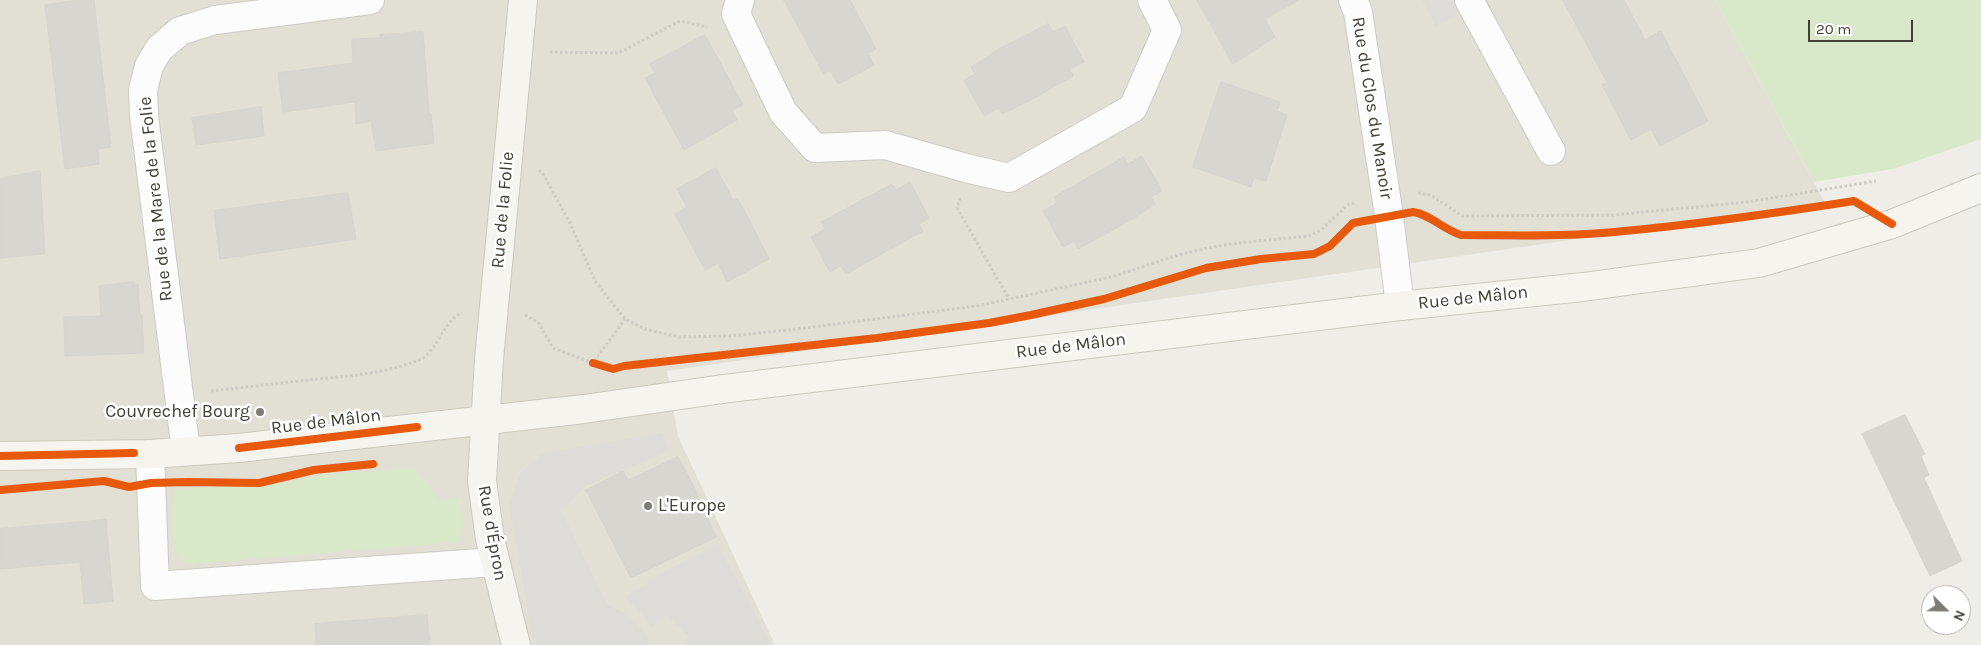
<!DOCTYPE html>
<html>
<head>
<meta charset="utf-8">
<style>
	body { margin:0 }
	#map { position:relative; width:1981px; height:645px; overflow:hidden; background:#eeede8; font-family:Karla,sans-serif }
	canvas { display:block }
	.north { position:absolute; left:1921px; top:585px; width:50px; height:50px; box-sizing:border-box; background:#fff; border:1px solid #b4b2ae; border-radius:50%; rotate:113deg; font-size:14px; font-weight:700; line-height:20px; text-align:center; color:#433f35 }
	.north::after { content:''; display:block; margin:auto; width:18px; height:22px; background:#7f7c74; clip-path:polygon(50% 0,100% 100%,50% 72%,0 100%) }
	.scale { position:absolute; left:1808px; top:20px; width:105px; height:22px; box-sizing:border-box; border:2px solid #433f35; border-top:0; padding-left:6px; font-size:15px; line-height:18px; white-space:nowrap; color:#433f35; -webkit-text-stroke:4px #fff; paint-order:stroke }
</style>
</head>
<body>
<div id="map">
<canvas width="1981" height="645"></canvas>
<div class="north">N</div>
<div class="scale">20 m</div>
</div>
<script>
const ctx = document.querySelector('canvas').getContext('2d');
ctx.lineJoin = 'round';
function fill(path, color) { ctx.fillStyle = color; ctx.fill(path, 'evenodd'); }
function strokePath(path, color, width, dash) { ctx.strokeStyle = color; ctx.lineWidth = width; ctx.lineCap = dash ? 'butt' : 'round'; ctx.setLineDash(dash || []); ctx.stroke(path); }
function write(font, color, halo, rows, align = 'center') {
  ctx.font = font + ' Karla,sans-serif'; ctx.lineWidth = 5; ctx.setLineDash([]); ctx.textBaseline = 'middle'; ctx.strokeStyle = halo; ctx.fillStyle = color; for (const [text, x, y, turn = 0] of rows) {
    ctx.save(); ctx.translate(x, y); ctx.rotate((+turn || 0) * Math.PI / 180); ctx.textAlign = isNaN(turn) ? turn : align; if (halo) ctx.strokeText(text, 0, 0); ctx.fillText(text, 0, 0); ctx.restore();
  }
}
const residential = new Path2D(`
	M0,0H1715L1825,203L667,371L678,436L775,645H0Z`);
const green = new Path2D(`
	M1715,0H1981V139L1893,169L1814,182Z
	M412,468L427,483L438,501L462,498L463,524L459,542L194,564L181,561C168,538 173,514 174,489L286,483L322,475Z`);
const parking = new Path2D(`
	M1422,0H1455L1462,13L1436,26Z
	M662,433L669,450L586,486L561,510L607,605L621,611L646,634L648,645H537L532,633L509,503L520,474L543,453Z
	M717,543L771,645H685L689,636L666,615L652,626L626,597L659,575Z`);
const building = new Path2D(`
	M79,0H94L111,147L98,149L99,164L65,169L45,5Z
	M784,0H850L876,49L868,53L874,65L838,84L830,70L824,74Z
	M1197,0H1299L1265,19L1275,37L1233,64Z
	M1563,0H1624L1645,40L1661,31L1708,121L1660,146L1651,129L1631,140L1602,85L1607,83Z
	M1048,24L1053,32L1065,26L1084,62L1070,69L1073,76L1029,101L1002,114L999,108L984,116L964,80L975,74L971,67L999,49Z
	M423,32L429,114H431L434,143L376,151L371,121L356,124L355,102L283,112L278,73L353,63L352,39L380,38V35Z
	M705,35L743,105L732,110L737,120L684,150L645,78L655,73L650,64Z
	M1221,82L1280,102L1277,111L1287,115L1266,181L1254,178L1251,187L1193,167Z
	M261,107L264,136L196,145L192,118Z
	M1142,156L1162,191L1151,197L1155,204L1134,218L1078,249L1074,241L1063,247L1043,211L1057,203L1054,197L1124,157L1128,164Z
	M716,168L733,200L737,198L745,212L769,259L727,282L718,263L705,270L675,214L687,207L677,189Z
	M40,171L45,254L0,258V179Z
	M910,182L929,218L919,224L923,231L846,274L841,266L830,272L811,237L825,229L821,222L892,184L896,190Z
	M348,193L356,239L220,259L214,211Z
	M134,282L135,284H138L140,315H142L144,353L65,356L64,317L101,316L99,286Z
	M1905,415L1925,454L1921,456L1929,475L1924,478L1962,561L1930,576L1862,434Z
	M678,457L692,483L716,537L631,578L586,490L623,471L628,480Z
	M106,520L113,601L84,604L80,562L0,569V529Z
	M427,615L430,645H316L315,624Z`);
const path = new Path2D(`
	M550,52L618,53L680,21L707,27
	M539,170L543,174L569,221L595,281L625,319L645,329L679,337L728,336L789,330L977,306L1115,276L1175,256L1207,248L1238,243L1309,236L1321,230L1349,204L1355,203
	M1418,193L1431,195L1462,216L1613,215L1747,202L1876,181
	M960,198L957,208L1009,299
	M525,315L538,322L553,348L593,363L625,319
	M211,391C246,387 282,383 317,379C352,376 386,373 419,360C437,353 444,319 462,313`);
const street = new Path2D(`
	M740,0L736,14L783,112L815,148L885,145L966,168L1009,178L1133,108L1167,30L1152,0
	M1353,0L1358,12L1389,216L1400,306
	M1469,0L1551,151
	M186,451L144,116L143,90L149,66L159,49L180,31L215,20L370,0
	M150,454L155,586L495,562`);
const secondary = new Path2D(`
	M0,456L150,454L239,448L584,409L723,389L1400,306L1583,287L1759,263L1892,224L1981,188
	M516,645L490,539L482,481L489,359L523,0`);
const cycleway = new Path2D(`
	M593,363L613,369L624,366L877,338L989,323L1031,315L1104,299L1206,268L1261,259L1314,254L1330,246L1353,223L1413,212C1429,214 1443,229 1461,235C1508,235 1555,237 1602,233C1687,226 1770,214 1854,201L1892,224
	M239,448L417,427
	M0,456L134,453
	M0,490L104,481L129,487L151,483L188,482L259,483L314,470L373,464`);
const markers = [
	[260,412,5,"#7f7c74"],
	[648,506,5,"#7f7c74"]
];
const streetNames = [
	["Rue du Clos du Manoir",1372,108,81],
	["Rue de la Mare de la Folie",156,199,-96],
	["Rue de la Folie",503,210,-85],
	["Rue de Mâlon",1473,298,-6],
	["Rue de Mâlon",1071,346,-7],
	["Rue de Mâlon",326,422,-7],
	["Rue d'Épron",492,533,80]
];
const poiNames = [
	["Couvrechef Bourg",250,412],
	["L'Europe",658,506,"left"]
];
fill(residential, '#e2dfd5');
fill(green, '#d9e8c9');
fill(parking, '#dddcd8');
fill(building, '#d8d6d0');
strokePath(building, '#d6d4ce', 1);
strokePath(street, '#cccbc5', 30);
strokePath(secondary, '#cccabf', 30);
strokePath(path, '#cccbc6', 3, [2.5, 2.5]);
strokePath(street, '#fcfcfc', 28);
strokePath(secondary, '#f5f4ee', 28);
strokePath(cycleway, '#e8590c', 8);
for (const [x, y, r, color] of markers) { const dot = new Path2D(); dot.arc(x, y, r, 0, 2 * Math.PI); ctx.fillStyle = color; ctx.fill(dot); strokePath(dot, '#fff', 2); }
write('18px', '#433f35', '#fff', streetNames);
write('18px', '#433f35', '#fff', poiNames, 'right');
</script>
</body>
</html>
